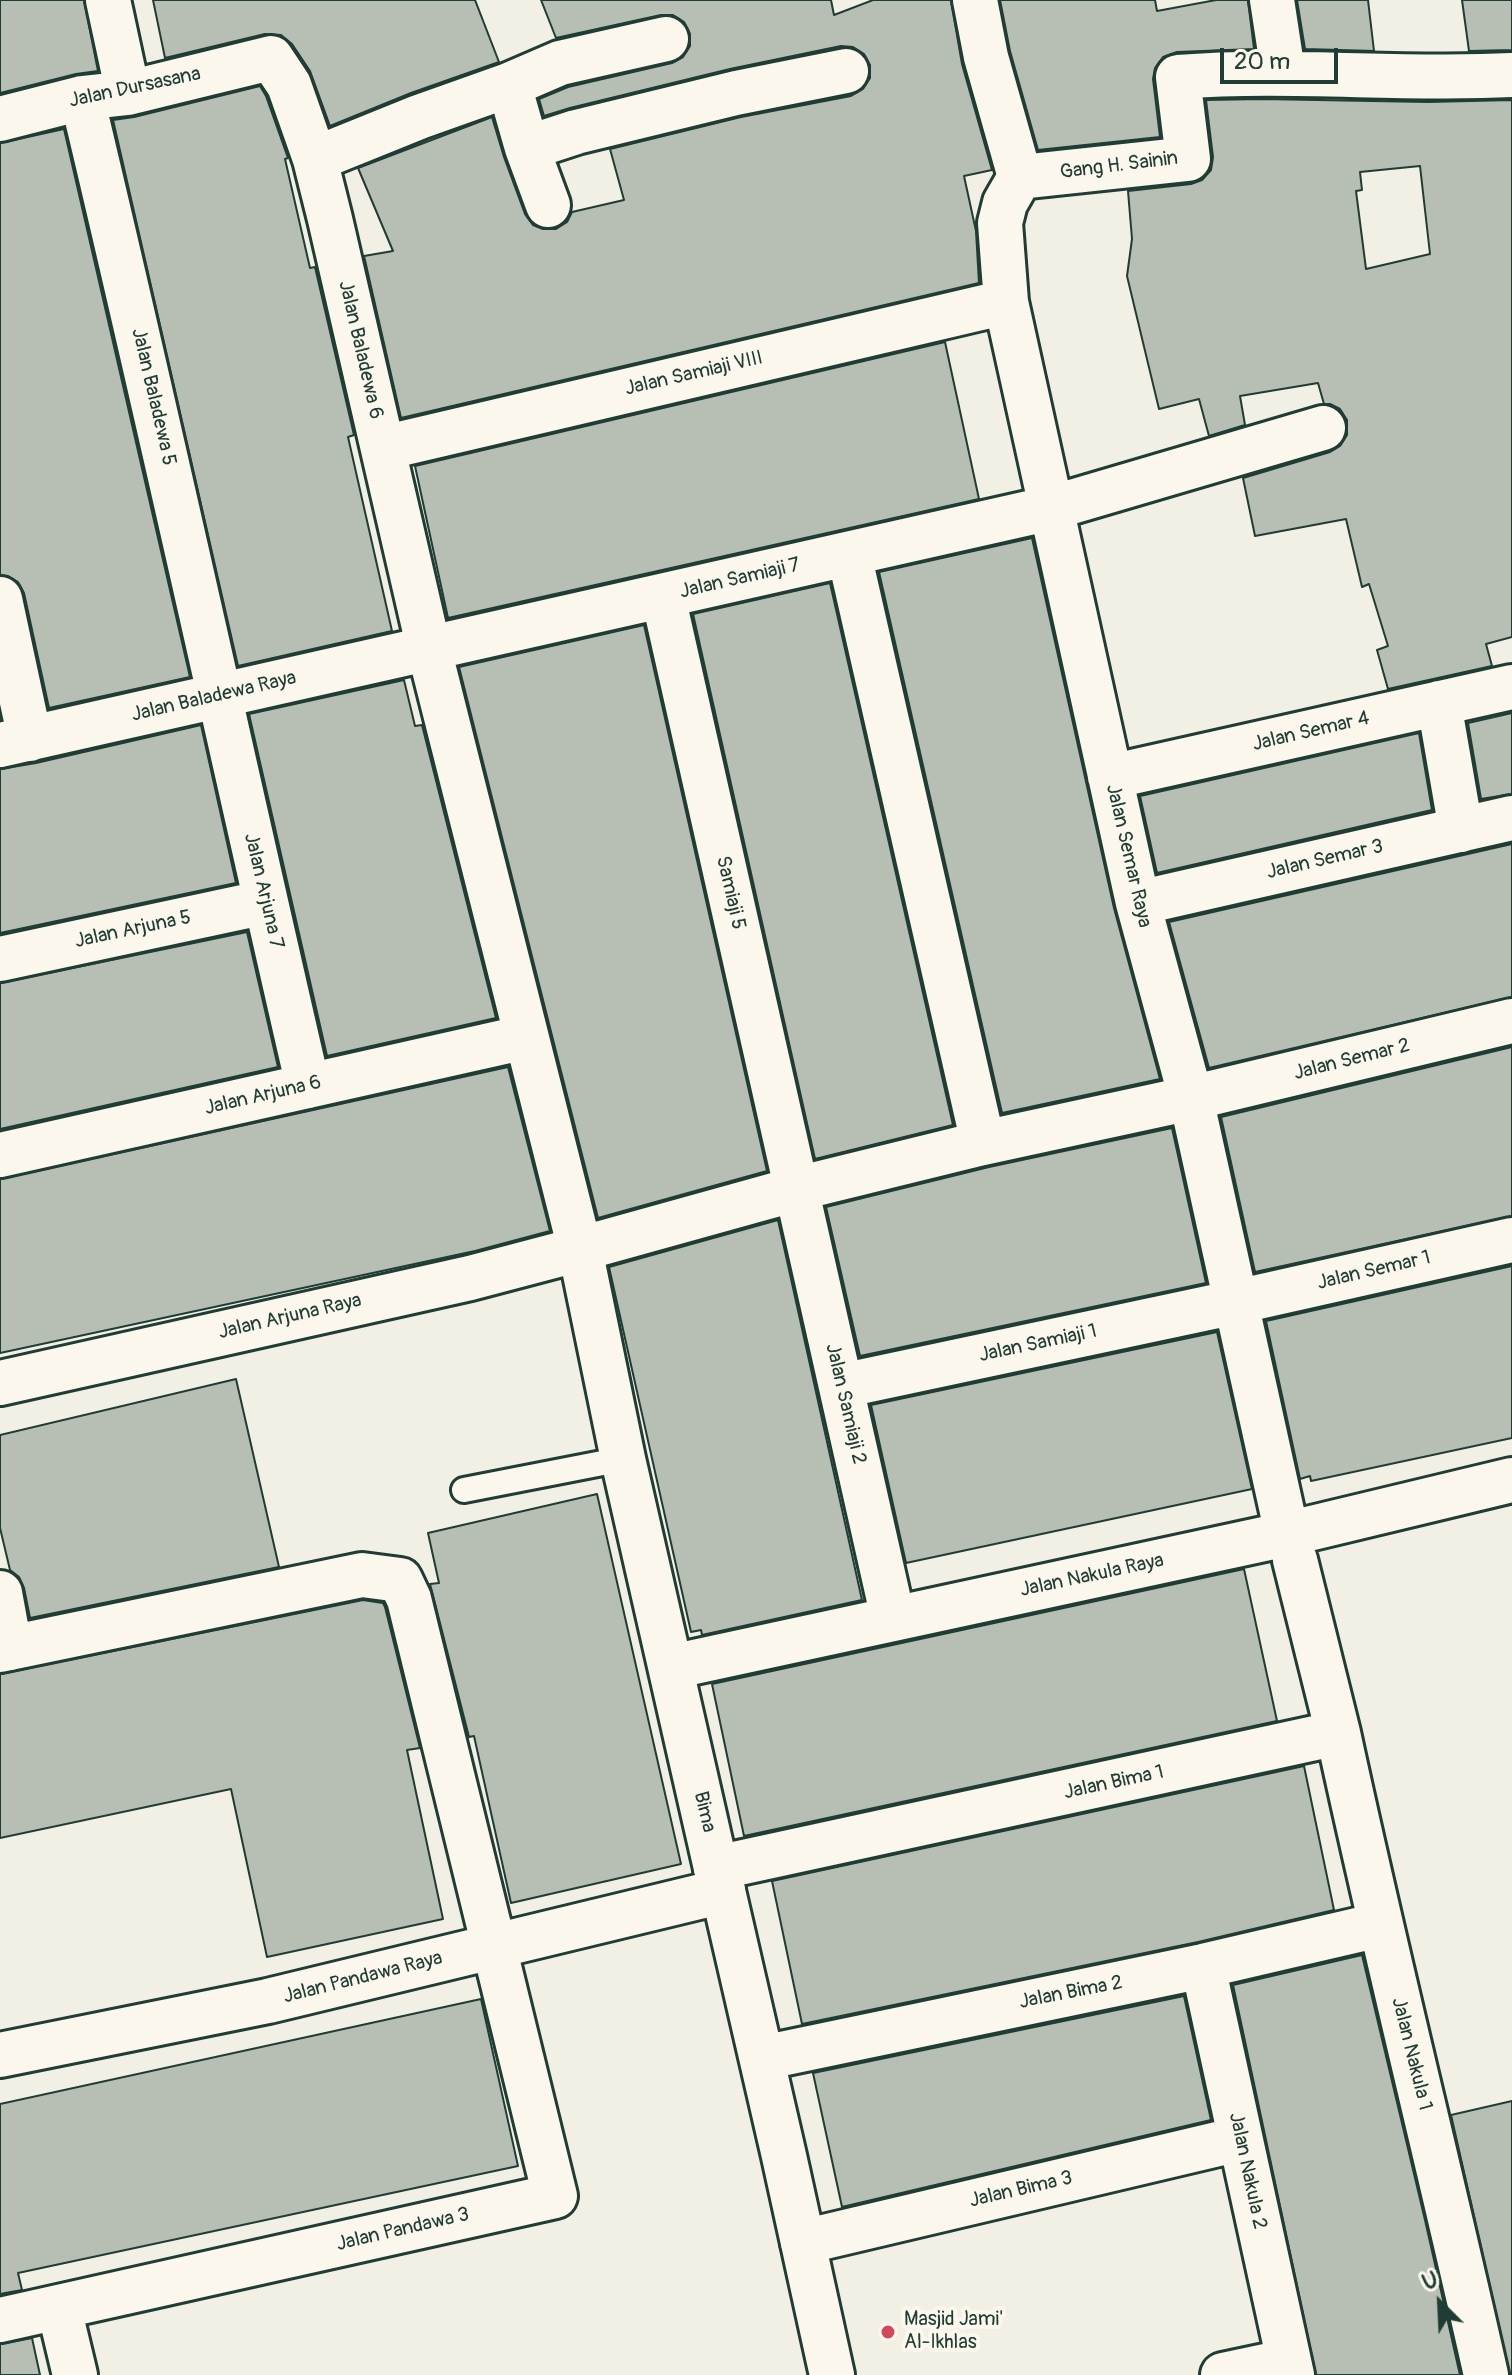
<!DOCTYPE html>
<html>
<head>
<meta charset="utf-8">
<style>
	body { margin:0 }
	#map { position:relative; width:1512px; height:2375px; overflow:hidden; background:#f2f0e5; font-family:Pangolin,sans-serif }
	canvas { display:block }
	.north { position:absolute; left:1400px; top:2263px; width:80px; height:80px; -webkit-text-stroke:6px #fbf7ec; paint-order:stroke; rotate:336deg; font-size:22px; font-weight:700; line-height:32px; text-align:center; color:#1f3d34 }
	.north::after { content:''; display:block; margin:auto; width:28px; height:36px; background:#1f3d34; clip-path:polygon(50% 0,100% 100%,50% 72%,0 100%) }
	.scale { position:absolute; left:1220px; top:48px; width:118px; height:36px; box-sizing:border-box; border:4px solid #1f3d34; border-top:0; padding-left:10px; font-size:24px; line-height:28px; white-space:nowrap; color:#1f3d34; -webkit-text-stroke:6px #fbf7ec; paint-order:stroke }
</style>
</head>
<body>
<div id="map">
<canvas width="1512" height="2375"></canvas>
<div class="north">U</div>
<div class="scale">20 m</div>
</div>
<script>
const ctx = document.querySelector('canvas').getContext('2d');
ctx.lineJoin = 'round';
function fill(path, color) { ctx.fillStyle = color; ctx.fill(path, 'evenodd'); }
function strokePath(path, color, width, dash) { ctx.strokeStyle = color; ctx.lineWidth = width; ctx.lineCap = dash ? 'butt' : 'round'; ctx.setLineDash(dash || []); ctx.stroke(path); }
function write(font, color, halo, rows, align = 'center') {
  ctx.font = font + ' Pangolin,sans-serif'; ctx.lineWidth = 8; ctx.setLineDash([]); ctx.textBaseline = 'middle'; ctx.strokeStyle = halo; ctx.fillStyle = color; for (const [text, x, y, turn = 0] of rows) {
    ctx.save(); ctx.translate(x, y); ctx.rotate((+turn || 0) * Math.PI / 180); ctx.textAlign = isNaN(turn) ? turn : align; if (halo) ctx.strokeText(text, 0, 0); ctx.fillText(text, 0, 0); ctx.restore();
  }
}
const building = new Path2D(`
	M0,0H84L98,71L76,74L0,93Z
	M153,0H475L499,62L411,93L330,126L310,71L292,44L281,35L265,34L165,58Z
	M541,0H831L834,15L873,0H951L962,64L992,170L964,176L976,231L979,283L401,418L364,256L393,251L358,168L492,117L504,157L525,214L533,225L543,229H556L567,222L572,212L624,200L610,149L741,117L851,96L863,89L870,78V65L864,54L853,47L841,46L730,69L570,108L544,116L539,99L568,87L672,63L683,57L690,46V34L684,22L673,15H661L556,38Z
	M1000,0H1155L1157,11L1216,0H1248L1254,49L1177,52L1163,57L1155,68L1153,79L1160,137L1038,150L1010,51Z
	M1297,0H1368L1374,51L1305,49Z
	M1462,0H1512V50L1469,51Z
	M260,86L266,96L288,158L285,159L310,268L315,267L354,435L348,437L392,631L238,666L113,120L134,117Z
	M1262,99L1428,102L1512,100V637L1486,644L1492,666L1388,689L1377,650L1388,646L1369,584L1362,587L1346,519L1255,536L1243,478L1330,452L1340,446L1347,435V420L1340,409L1330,404H1324L1318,383L1240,396L1245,425L1209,436L1199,399L1159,409L1127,276L1132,239L1128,191L1191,184L1202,180L1211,170L1213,157L1206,100ZM1420,166L1430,254L1366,269L1356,191L1362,190L1360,172Z
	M64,129L190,677L49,708L24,593L18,582L8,576L0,575V143Z
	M945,342L979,499L448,618L415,466Z
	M1032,538L1114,908L1160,1079L1002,1113L879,572Z
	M830,583L953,1125L815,1159L693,614Z
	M644,625L767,1171L598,1218L459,667Z
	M404,680L415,726L422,725L496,1018L327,1056L249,714Z
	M1512,713V794L1481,799L1468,723Z
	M201,725L236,883L0,933V769L36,763Z
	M1419,733L1432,810L1157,873L1140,796Z
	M1512,844V997L1209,1068L1169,922Z
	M247,932L278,1067L0,1129V983Z
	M1512,1047V1216L1255,1272L1221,1117Z
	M508,1067L550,1231L475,1251L0,1353V1179Z
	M1172,1128L1206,1283L860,1356L826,1207L989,1167Z
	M778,1220L862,1600L702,1635L701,1630L691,1632L609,1267Z
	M1512,1266V1438L1311,1481L1310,1476L1300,1479L1266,1321Z
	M1217,1332L1252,1489L906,1563L871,1405Z
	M236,1379L279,1567L30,1618L24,1588L19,1577L10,1570L0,1528V1435Z
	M597,1494L681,1864L511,1903L474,1736L469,1737L430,1584L439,1583L428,1533Z
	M1244,1569L1277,1721L744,1836L712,1684Z
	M363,1600L383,1603L385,1607L420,1748L407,1750L443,1919L267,1957L231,1789L0,1838V1674Z
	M1304,1766L1334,1910L1198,1942L802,2024L772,1881Z
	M1362,1955L1425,2220L1460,2375H1316L1233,1985Z
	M1184,1996L1211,2120L842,2207L813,2073Z
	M481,1999L518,2166L18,2273L22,2290L0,2294V2104Z
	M1512,2101V2375H1510L1451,2115Z
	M32,2338L40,2375H0V2344Z`);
const lane = new Path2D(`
	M464,1490L623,1459`);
const street = new Path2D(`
	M108,0L128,93
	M975,0L986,57L1020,177
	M1272,0L1283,72
	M509,85L527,148L548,205
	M82,98C161,427 232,757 308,1086
	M0,119L82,98L128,93L271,58L289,85L315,159L330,219L429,649L580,1249L796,1189L983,1143L1191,1098L1512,1021
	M527,148L576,132L736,93L846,71
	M315,159L419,117L509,85L560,63L666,39
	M1020,177L1005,203L1000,223L1006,302L1138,903L1191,1098L1287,1534
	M1020,177L1188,159L1178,77C1290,68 1401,81 1512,75
	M383,448L1006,302
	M849,554L983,1143
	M663,596L893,1618
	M0,599L30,739
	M1439,703L1461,830
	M0,745L1051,508L1323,428
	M1110,777L1512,687
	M1138,903L1512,818
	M0,959L266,902
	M0,1155L526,1037
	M841,1386L1236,1302L1512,1240
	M0,1593L10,1648
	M0,1650L362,1575L400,1580L409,1599L555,2196L0,2320
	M671,1667L1287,1534L1512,1480
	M1338,1733C1384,1948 1438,2161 1486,2375
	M1203,1966L1292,2375
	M0,2055L268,2001L723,1891L716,1868L1338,1733L1295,1560
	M762,2058L1203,1966L1379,1925
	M803,2242L1239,2139
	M59,2308L75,2375
	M1223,2375L1289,2361`);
const secondary = new Path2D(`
	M0,1383L470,1278L580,1249L623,1459L716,1868
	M723,1891L784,2156L832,2375`);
const markers = [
	[888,2332,8,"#d1495b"]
];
const streetNames = [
	["Jalan Dursasana",135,88,-12],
	["Gang H. Sainin",1119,166,-7],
	["Jalan Baladewa 6",360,350,77],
	["Jalan Samiaji VIII",694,374,-13],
	["Jalan Baladewa 5",153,397,77],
	["Jalan Samiaji 7",740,579,-13],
	["Jalan Baladewa Raya",214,697,-13],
	["Jalan Semar 4",1311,732,-13],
	["Jalan Semar Raya",1128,856,77],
	["Jalan Semar 3",1325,860,-13],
	["Jalan Arjuna 7",263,891,77],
	["Samiaji 5",730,893,77],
	["Jalan Arjuna 5",133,930,-12],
	["Jalan Semar 2",1352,1060,-14],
	["Jalan Arjuna 6",263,1096,-13],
	["Jalan Semar 1",1374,1271,-13],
	["Jalan Arjuna Raya",290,1317,-13],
	["Jalan Samiaji 1",1038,1344,-12],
	["Jalan Samiaji 2",845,1404,77],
	["Jalan Nakula Raya",1092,1576,-12],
	["Jalan Bima 1",1114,1783,-12],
	["Bima",704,1812,77],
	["Jalan Pandawa Raya",363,1978,-14],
	["Jalan Bima 2",1071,1993,-11],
	["Jalan Nakula 1",1411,2054,76],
	["Jalan Nakula 2",1247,2171,78],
	["Jalan Bima 3",1021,2190,-13],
	["Jalan Pandawa 3",403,2230,-13]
];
const poiNames = [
	["Masjid Jami'",904,2320],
	["Al-Ikhlas",904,2343]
];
fill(building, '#b7beb3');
strokePath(building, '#1f3d34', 2);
strokePath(lane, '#1f3d34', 30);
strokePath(street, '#1f3d34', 50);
strokePath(secondary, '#1f3d34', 50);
strokePath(lane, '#fbf7ec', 24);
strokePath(street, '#fbf7ec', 44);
strokePath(secondary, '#fbf7ec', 44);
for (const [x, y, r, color] of markers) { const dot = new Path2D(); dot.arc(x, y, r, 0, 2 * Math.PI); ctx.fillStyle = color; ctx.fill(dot); strokePath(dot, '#fbf7ec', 3); }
write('20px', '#1f3d34', '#fbf7ec', streetNames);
write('20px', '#1f3d34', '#fbf7ec', poiNames, 'left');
</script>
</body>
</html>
